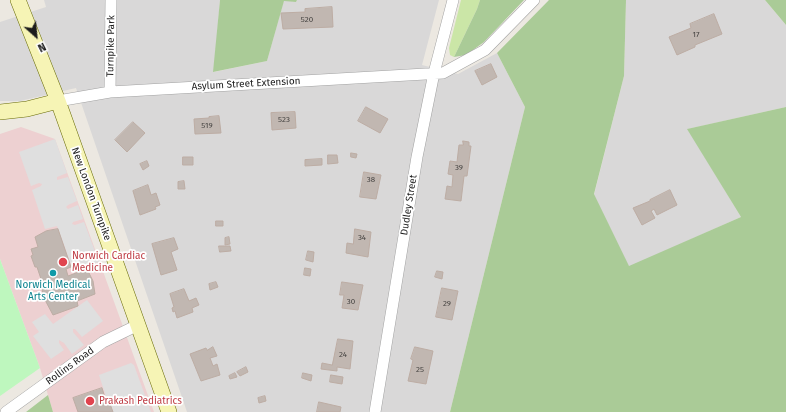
<!DOCTYPE html>
<html>
<head>
<meta charset="utf-8">
<style>
	body { margin:0 }
	#map { position:relative; width:786px; height:412px; overflow:hidden; background:#ece8e1; font-family:"Fira Sans",sans-serif }
	canvas { display:block }
	.north { position:absolute; left:16px; top:16px; width:40px; height:40px; -webkit-text-stroke:3px #fff; paint-order:stroke; rotate:153deg; font-size:11px; font-weight:700; line-height:16px; text-align:center; color:#1b1b1b }
	.north::after { content:''; display:block; margin:auto; width:14px; height:18px; background:#1b1b1b; clip-path:polygon(50% 0,100% 100%,50% 72%,0 100%) }
</style>
</head>
<body>
<div id="map">
<canvas width="786" height="412"></canvas>
<div class="north">N</div>
</div>
<script>
const ctx = document.querySelector('canvas').getContext('2d');
ctx.lineJoin = 'round';
function fill(path, color) { ctx.fillStyle = color; ctx.fill(path, 'evenodd'); }
function strokePath(path, color, width, dash) { ctx.strokeStyle = color; ctx.lineWidth = width; ctx.lineCap = dash ? 'butt' : 'round'; ctx.setLineDash(dash || []); ctx.stroke(path); }
function write(font, color, halo, rows, align = 'center') {
  ctx.font = font + ' "Fira Sans",sans-serif'; ctx.lineWidth = 3.5; ctx.setLineDash([]); ctx.textBaseline = 'middle'; ctx.strokeStyle = halo; ctx.fillStyle = color; for (const [text, x, y, turn = 0] of rows) {
    ctx.save(); ctx.translate(x, y); ctx.rotate((+turn || 0) * Math.PI / 180); ctx.textAlign = isNaN(turn) ? turn : align; if (halo) ctx.strokeText(text, 0, 0); ctx.fillText(text, 0, 0); ctx.restore();
  }
}
const residential = new Path2D(`
	M44,0H220L214,72L267,61L284,0L296,2L297,0H439L422,65L458,74L497,53L525,107L450,412H187L76,88L20,101H0V22L46,7Z
	M626,0H765L786,25V107L688,129L741,217L629,267L594,195L624,76Z`);
const commercial = new Path2D(`
	M21,127L55,139L154,412H53L40,368L0,259V134Z`);
const grass = new Path2D(`
	M461,0H480L477,9L454,57L450,55L449,48Z`);
const forest = new Path2D(`
	M220,0H297L296,2L284,1L267,61L213,72Z
	M480,0H524L484,42L466,55L454,57L477,9Z
	M549,0H626L624,76L594,194L629,266L741,217L687,129L786,107V412H450L525,107L497,53Z
	M765,0H786V25Z
	M48,395L53,412H26Z`);
const park = new Path2D(`
	M0,259L40,368L0,396Z`);
const parking = new Path2D(`
	M55,139L67,173L57,177V180L68,177L77,201L68,205L66,207L68,209L78,205L83,219L73,222L72,224L75,225L84,222L99,262L73,270L57,226L45,229L32,190L41,186L42,184L39,183L31,186L19,152Z
	M87,300L103,321L82,337L75,329H73V332L84,345L72,354L64,343L59,340V343L64,350L51,359L33,336L39,332L32,322L45,314L53,324Z
	M131,363L134,365L151,412H111L99,375Z`);
const building = new Path2D(`
	M332,7L333,27L283,29L281,13L305,12V9Z
	M714,14L722,34L695,45V47L677,55L669,37L691,28L690,24Z
	M491,64L497,77L482,85L475,71Z
	M366,107L388,119L380,133L358,121Z
	M295,112L296,128L272,130L271,113Z
	M219,116L221,133L195,134L194,119L209,118V117Z
	M133,122L145,133L127,152L115,140Z
	M463,141L469,142V146H471L467,176H464L461,201L445,199L447,186L452,187L453,175L448,174L450,161L457,162L459,145H463Z
	M351,153L357,154L356,158L351,157Z
	M328,155H337L338,163L328,164Z
	M183,157H193V165H183Z
	M322,159V165L305,166V160Z
	M147,161L149,166L143,170L140,164Z
	M364,172L381,175L376,199L360,197Z
	M184,181L185,189H178V182Z
	M148,185L151,195L156,193L160,205L155,207L156,209L140,215L133,191Z
	M670,190L677,205L657,215L654,209L651,211L655,218L642,225L633,208L650,201V200Z
	M216,221H223V226H216Z
	M58,229L71,267L66,269L68,276L87,269L93,281L95,294L77,301L78,306L53,315L44,298L41,285H43L37,267H35L31,256L33,255L31,249L38,247L35,237L46,231Z
	M355,229L371,232L368,257L346,253L347,243L353,244Z
	M229,237L230,244L225,245V238Z
	M174,238L178,249L171,252L177,270L161,275L152,244Z
	M219,246H230L231,251L220,252Z
	M308,251L314,252L313,262L306,260Z
	M305,268L311,269L310,276L304,275Z
	M437,271L443,272L442,279L435,277Z
	M216,282L218,287L210,290L209,284Z
	M342,282L363,285L358,310L342,308L344,295H340Z
	M442,288L458,291L452,320L436,317Z
	M184,289L189,301L196,298L199,305L192,308L193,312L177,318L175,311L173,312L172,308L174,307L170,294Z
	M338,339L353,341L350,369L337,367V371L321,369L322,363L332,365Z
	M213,347L217,356L210,358L213,366L217,364L220,375L201,381L190,354L206,348L207,350Z
	M415,347L433,351L426,384L408,381L413,360L411,359Z
	M246,367L248,372L240,376L237,372Z
	M235,373L237,377L230,379L229,376Z
	M303,373L312,375L311,381L302,378Z
	M331,375L343,377L342,384L330,382Z
	M102,388L107,404H110L113,412H78L73,398Z
	M265,396L266,401L259,403L258,398Z
	M319,402L341,407L340,412H317Z`);
const street = new Path2D(`
	M110,92L111,0
	M58,101L110,92L443,73L485,50L534,0
	M6,412L103,342L138,325
	M375,412L417,157L434,73L453,0`);
const secondary = new Path2D(`
	M18,0L58,101L169,412
	M0,112L27,109L58,101`);
const markers = [
	[63,262,5,"#e0444e"],
	[53,273,4,"#0f9aa8"],
	[90,401,5,"#e0444e"]
];
const numberNames = [
	["520",307,20],
	["17",696,35],
	["523",284,120],
	["519",207,126],
	["39",459,168],
	["38",371,180],
	["34",362,238],
	["30",351,302],
	["29",447,304],
	["24",343,355],
	["25",420,370]
];
const streetNames = [
	["Turnpike Park",111,46,-89],
	["Asylum Street Extension",246,84,-3],
	["New London Turnpike",91,194,70],
	["Dudley Street",409,205,-81],
	["Rollins Road",70,366,-36]
];
const healthNames = [
	["Norwich Cardiac",72,256],
	["Medicine",72,268],
	["Prakash Pediatrics",99,401]
];
const cultureNames = [
	["Norwich Medical",53,285],
	["Arts Center",53,297]
];
fill(residential, '#d9d8d8');
fill(commercial, '#edd0d1');
fill(grass, '#cbe6a7');
fill(forest, '#aacb97');
fill(park, '#bef7be');
fill(parking, '#dfdfdf');
fill(building, '#c1b7b1');
strokePath(building, '#bdada4', 1);
strokePath(street, '#a2a2a2', 12);
strokePath(secondary, '#696c08', 16);
strokePath(street, '#fff', 11);
strokePath(secondary, '#f6f4b5', 15);
for (const [x, y, r, color] of markers) { const dot = new Path2D(); dot.arc(x, y, r, 0, 2 * Math.PI); ctx.fillStyle = color; ctx.fill(dot); strokePath(dot, '#fff', 1.5); }
write('8px', '#444240', null, numberNames);
write('10px', '#1b1b1b', '#fff', streetNames);
write('10px', '#be3a42', '#fff', healthNames, 'left');
write('10px', '#0d838f', '#fff', cultureNames);
</script>
</body>
</html>
